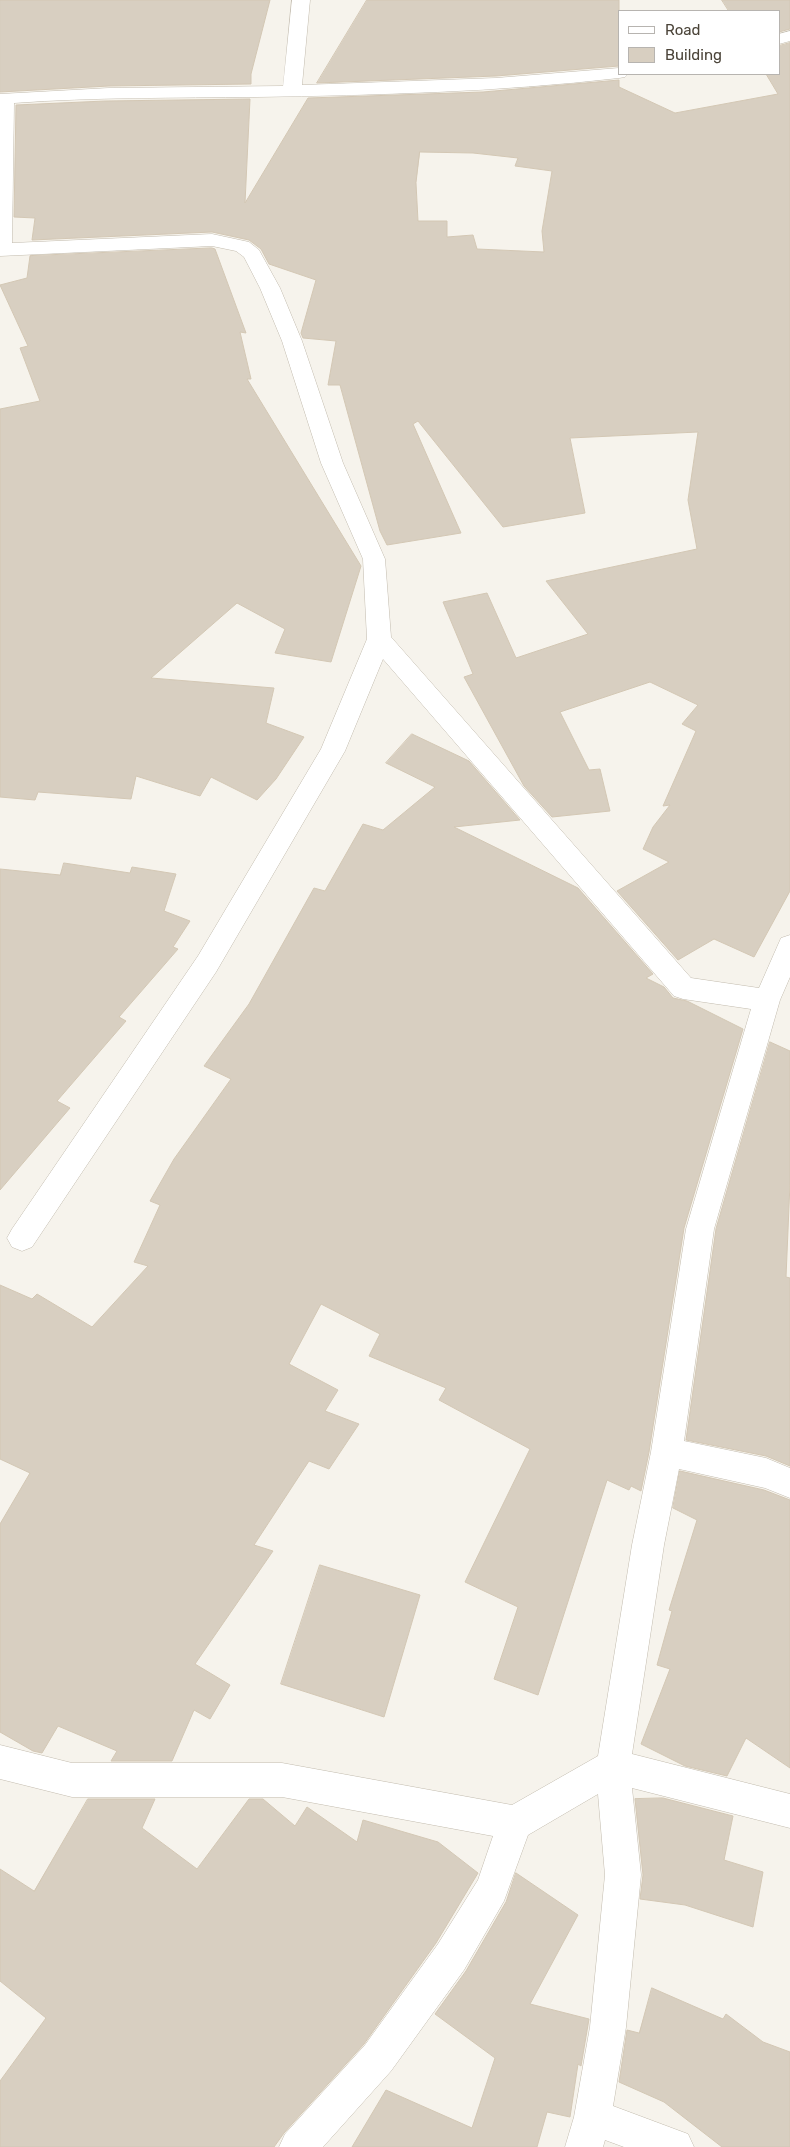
<!DOCTYPE html>
<html>
<head>
<meta charset="utf-8">
<style>
	body { margin:0 }
	#map { position:relative; width:790px; height:2147px; overflow:hidden; background:#f6f3ec; font-family:Rubik,sans-serif }
	canvas { display:block }
	.legend { position:absolute; left:618px; top:10px; width:162px; height:65px; box-sizing:border-box; background:#fff; border:1px solid #b7b4b0; margin:0; padding:6px 9px; list-style:none; font-size:15px; color:#4b4439 }
	.legend li { display:flex; align-items:center; gap:10px; height:25px }
	.legend b { width:25px; border:1px solid #b7b4b0 }
</style>
</head>
<body>
<div id="map">
<canvas width="790" height="2147"></canvas>
<ul class="legend">
<li><b style="height:6px;background:#fff"></b>Road</li>
<li><b style="height:14px;background:#d8cfc1"></b>Building</li>
</ul>
</div>
<script>
const ctx = document.querySelector('canvas').getContext('2d');
ctx.lineJoin = 'round';
function fill(path, color) { ctx.fillStyle = color; ctx.fill(path, 'evenodd'); }
function strokePath(path, color, width, dash) { ctx.strokeStyle = color; ctx.lineWidth = width; ctx.lineCap = dash ? 'butt' : 'round'; ctx.setLineDash(dash || []); ctx.stroke(path); }
const building = new Path2D(`
	M0,0H270L251,74V84L109,86L0,92Z
	M367,0H619V66L496,76L317,83Z
	M722,0H790V29L779,32V11H729Z
	M790,43V891L754,957L714,939L678,960L617,891L669,862L643,849L653,827L670,805L663,806L696,731L682,724L698,705L650,682L560,712L589,770L600,769L610,811L552,817L524,786L464,677L473,674L443,602L487,593L516,658L588,634L546,581L697,549L688,500L698,432L570,438L585,513L503,527L418,421L413,424L461,533L387,545L380,531L340,385H328L336,341L303,338L301,333L316,280L269,264L261,249L249,240L212,232L32,240L35,218L14,217L16,105L105,101L250,99L245,203L308,98L483,92L619,80V87L675,113L778,94L766,74H779V46ZM420,152L473,153L518,158L515,166L552,171L542,231L544,252L477,249L473,235L447,237V221H418L416,183Z
	M212,248L215,249L246,333L240,332L251,379H247L361,566L331,662L275,653L285,629L237,603L151,678L274,688L266,723L304,737L276,779L257,800L211,777L200,796L136,776L131,799L38,792L35,800L0,797V409L40,401L20,348L28,346L0,285L27,278L30,256Z
	M412,734L469,761L520,820L454,827L578,888L653,974L646,978L664,987L673,998L687,1001L743,1029L684,1228L649,1452L641,1491L631,1486L629,1490L607,1480L538,1695L494,1679L518,1607L465,1582L530,1449L439,1400L446,1388L369,1356L380,1334L321,1304L289,1364L338,1390L325,1411L359,1424L329,1469L309,1461L254,1545L273,1551L195,1664L230,1685L210,1719L194,1710L172,1761H111L117,1751L58,1726L42,1753L33,1751L0,1732V1524L30,1473L0,1459V1285L32,1299L37,1294L92,1327L148,1266L134,1262L160,1205L150,1201L174,1159L231,1079L204,1066L249,1004L314,888L325,891L363,824L383,830L435,787L386,763Z
	M64,863L130,873L132,867L176,874L164,911L190,921L173,947L178,949L119,1017L126,1021L57,1101L70,1108L0,1190V869L60,875Z
	M770,1042L790,1051V1183L786,1277L790,1278V1466L766,1456L686,1440L716,1229Z
	M680,1471L764,1490L790,1500V1768L746,1738L727,1776L685,1766L641,1744L670,1669L657,1665L672,1611L669,1610L697,1520L673,1508Z
	M320,1565L420,1595L384,1717L281,1684Z
	M663,1798L733,1816L724,1860L763,1872L753,1927L685,1905L640,1899L643,1875L635,1799Z
	M88,1799H155L142,1828L197,1869L249,1799H263L295,1826L307,1807L357,1842L363,1820L438,1842L478,1873L436,1943L364,2044L284,2133L274,2147H0V2081L46,2018L0,1981V1869L34,1891Z
	M516,1873L578,1915L530,2004L589,2019L581,2066L578,2064L570,2117L547,2112L537,2147H352L386,2090L472,2128L495,2058L435,2014L466,1971L506,1902Z
	M652,1988L723,2019L726,2014L763,2042L790,2052V2147H722L664,2102L619,2082L627,2030L639,2033Z`);
const minor = new Path2D(`
	M292,0H310L302,85L496,78L619,68V74H628L625,77L619,78C498,92 377,95 256,97C175,98 95,97 14,103L12,243L212,234L249,242L259,250L280,288L302,341L343,463L385,559L391,637L691,978L759,988L781,938L790,935V977L780,1000L714,1229L684,1441L766,1458L790,1468V1498L765,1488L679,1469L664,1545L632,1754L790,1794V1828L632,1788L641,1875L626,2027L613,2106L688,2134L694,2147H624L605,2140L603,2147H565L574,2117L590,2027L605,1875L598,1794L528,1835L504,1901L464,1970L391,2071L323,2147H279L285,2134L365,2045L438,1944L478,1880L493,1836L282,1797H72L0,1779V1745L72,1763H282L512,1805L598,1756L632,1545L651,1452L686,1229L751,1009L683,999L674,996L383,659L345,751L216,972L32,1247L22,1251L12,1247L7,1238L12,1229L198,956L321,749L367,639L363,559L321,463L282,341L260,288L244,257L236,251L212,246L0,256V94L109,88L283,86Z
	M790,31V41L779,44V34Z`);
fill(building, '#d8cfc1');
strokePath(building, '#d3c7b4', 1);
strokePath(minor, '#c2bbae', 1);
fill(minor, '#fff');
</script>
</body>
</html>
